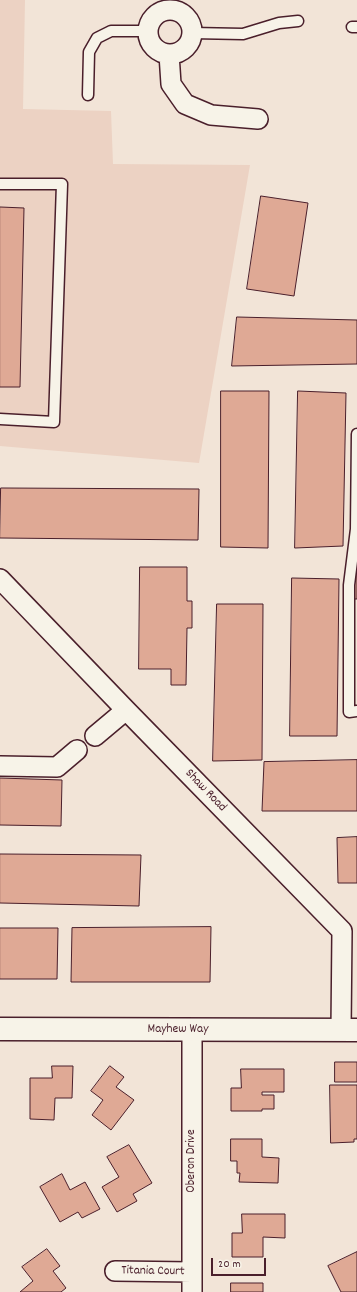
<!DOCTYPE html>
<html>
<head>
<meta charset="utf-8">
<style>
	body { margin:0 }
	#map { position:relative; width:357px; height:1292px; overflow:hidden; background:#f2e4d7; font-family:Dekko,sans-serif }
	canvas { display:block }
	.scale { position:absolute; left:211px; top:1258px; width:55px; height:18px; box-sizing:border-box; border:2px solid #4a1f2b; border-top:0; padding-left:5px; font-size:12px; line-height:14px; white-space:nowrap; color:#4a1f2b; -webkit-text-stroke:3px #f7f3e8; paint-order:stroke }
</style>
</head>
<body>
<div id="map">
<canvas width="357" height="1292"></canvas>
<div class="scale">20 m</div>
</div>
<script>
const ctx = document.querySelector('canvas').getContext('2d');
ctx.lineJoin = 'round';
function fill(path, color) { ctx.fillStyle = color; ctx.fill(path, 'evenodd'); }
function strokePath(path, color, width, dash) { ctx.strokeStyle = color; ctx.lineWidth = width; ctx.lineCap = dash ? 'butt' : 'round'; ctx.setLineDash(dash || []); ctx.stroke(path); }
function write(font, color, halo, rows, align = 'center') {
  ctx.font = font + ' Dekko,sans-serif'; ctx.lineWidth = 3; ctx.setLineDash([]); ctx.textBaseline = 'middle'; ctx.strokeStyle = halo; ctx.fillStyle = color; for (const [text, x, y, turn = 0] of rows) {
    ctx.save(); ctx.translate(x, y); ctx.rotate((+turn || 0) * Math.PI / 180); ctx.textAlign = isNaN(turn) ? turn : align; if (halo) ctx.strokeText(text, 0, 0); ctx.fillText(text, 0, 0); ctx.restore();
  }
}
const built = new Path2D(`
	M0,0H25L23,109L111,111L113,164L250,165L199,463L0,446Z`);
const building = new Path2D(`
	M261,196L308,203L294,296L247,289Z
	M0,207L24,208L20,387H0Z
	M237,317L357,320V364L232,366Z
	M221,391H269L268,548L221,547Z
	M298,391L346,393L343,546L295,548Z
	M1,488L199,489L198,540L0,538Z
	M356,553H357V599H354Z
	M140,567H187V601H192V628H187L186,685H171V669H139Z
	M292,578L339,579L337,736H290Z
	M217,604H263L262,760L213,761Z
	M357,760V811H262L264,762Z
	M0,778L62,780L61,826L0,825Z
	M357,837V883H338L337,838Z
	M0,854L141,855L139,906L0,903Z
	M211,927L210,982H71L72,928Z
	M0,928H58L57,979H0Z
	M335,1062H357V1082H335Z
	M52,1066H73L72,1098H55L54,1120L30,1119V1078H52Z
	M110,1066L124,1077L116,1087L134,1100L111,1130L92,1115L103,1100L91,1091Z
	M241,1069H284V1092H262V1095H274V1109H262V1111H231V1088H241Z
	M330,1085H357V1139H354V1142L331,1143Z
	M231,1139H262V1157L279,1158L278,1183L239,1182L240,1173H237V1161H231Z
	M129,1145L152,1183L133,1194L137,1201L117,1212L102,1187L119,1177L107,1157Z
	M62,1174L70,1190L85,1182L100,1209L82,1218L78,1212L60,1222L40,1187Z
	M242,1214H285V1238L263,1237V1257H232V1233H242Z
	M47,1249L60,1266L53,1271L66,1288L61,1292H20L33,1281L22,1267Z
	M357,1252V1292H341L328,1266Z
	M231,1283H263V1292H231Z`);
const service = new Path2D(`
	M352,27H357
	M192,33L243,34L279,23L298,21
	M88,95L89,52L97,38L111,31H148
	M0,184H62L54,422L0,419
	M357,434L356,529L349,585V712L357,711`);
const minor = new Path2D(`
	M148 32a22 22 0 1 1 44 0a22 22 0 1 1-44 0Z
	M169,54L171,84L185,104L211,115L258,119
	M0,579L126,710L342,931L341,1030
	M95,736L126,710
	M0,766L57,767L77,750
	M115,1271L192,1272
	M192,1292V1030`);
const tertiary = new Path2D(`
	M0,1029L357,1030`);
const streetNames = [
	["Shaw Road",205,791,46],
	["Mayhew Way",178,1030],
	["Oberon Drive",192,1161,-90],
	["Titania Court",153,1272,1]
];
fill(built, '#ecd2c3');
fill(building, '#dfa995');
strokePath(building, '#4a1f2b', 1);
strokePath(service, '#4a1f2b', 13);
strokePath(minor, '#4a1f2b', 22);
strokePath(tertiary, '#4a1f2b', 25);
strokePath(service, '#f7f3e8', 10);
strokePath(minor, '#f7f3e8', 19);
strokePath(tertiary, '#f7f3e8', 22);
write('13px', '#4a1f2b', '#f7f3e8', streetNames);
</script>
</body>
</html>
